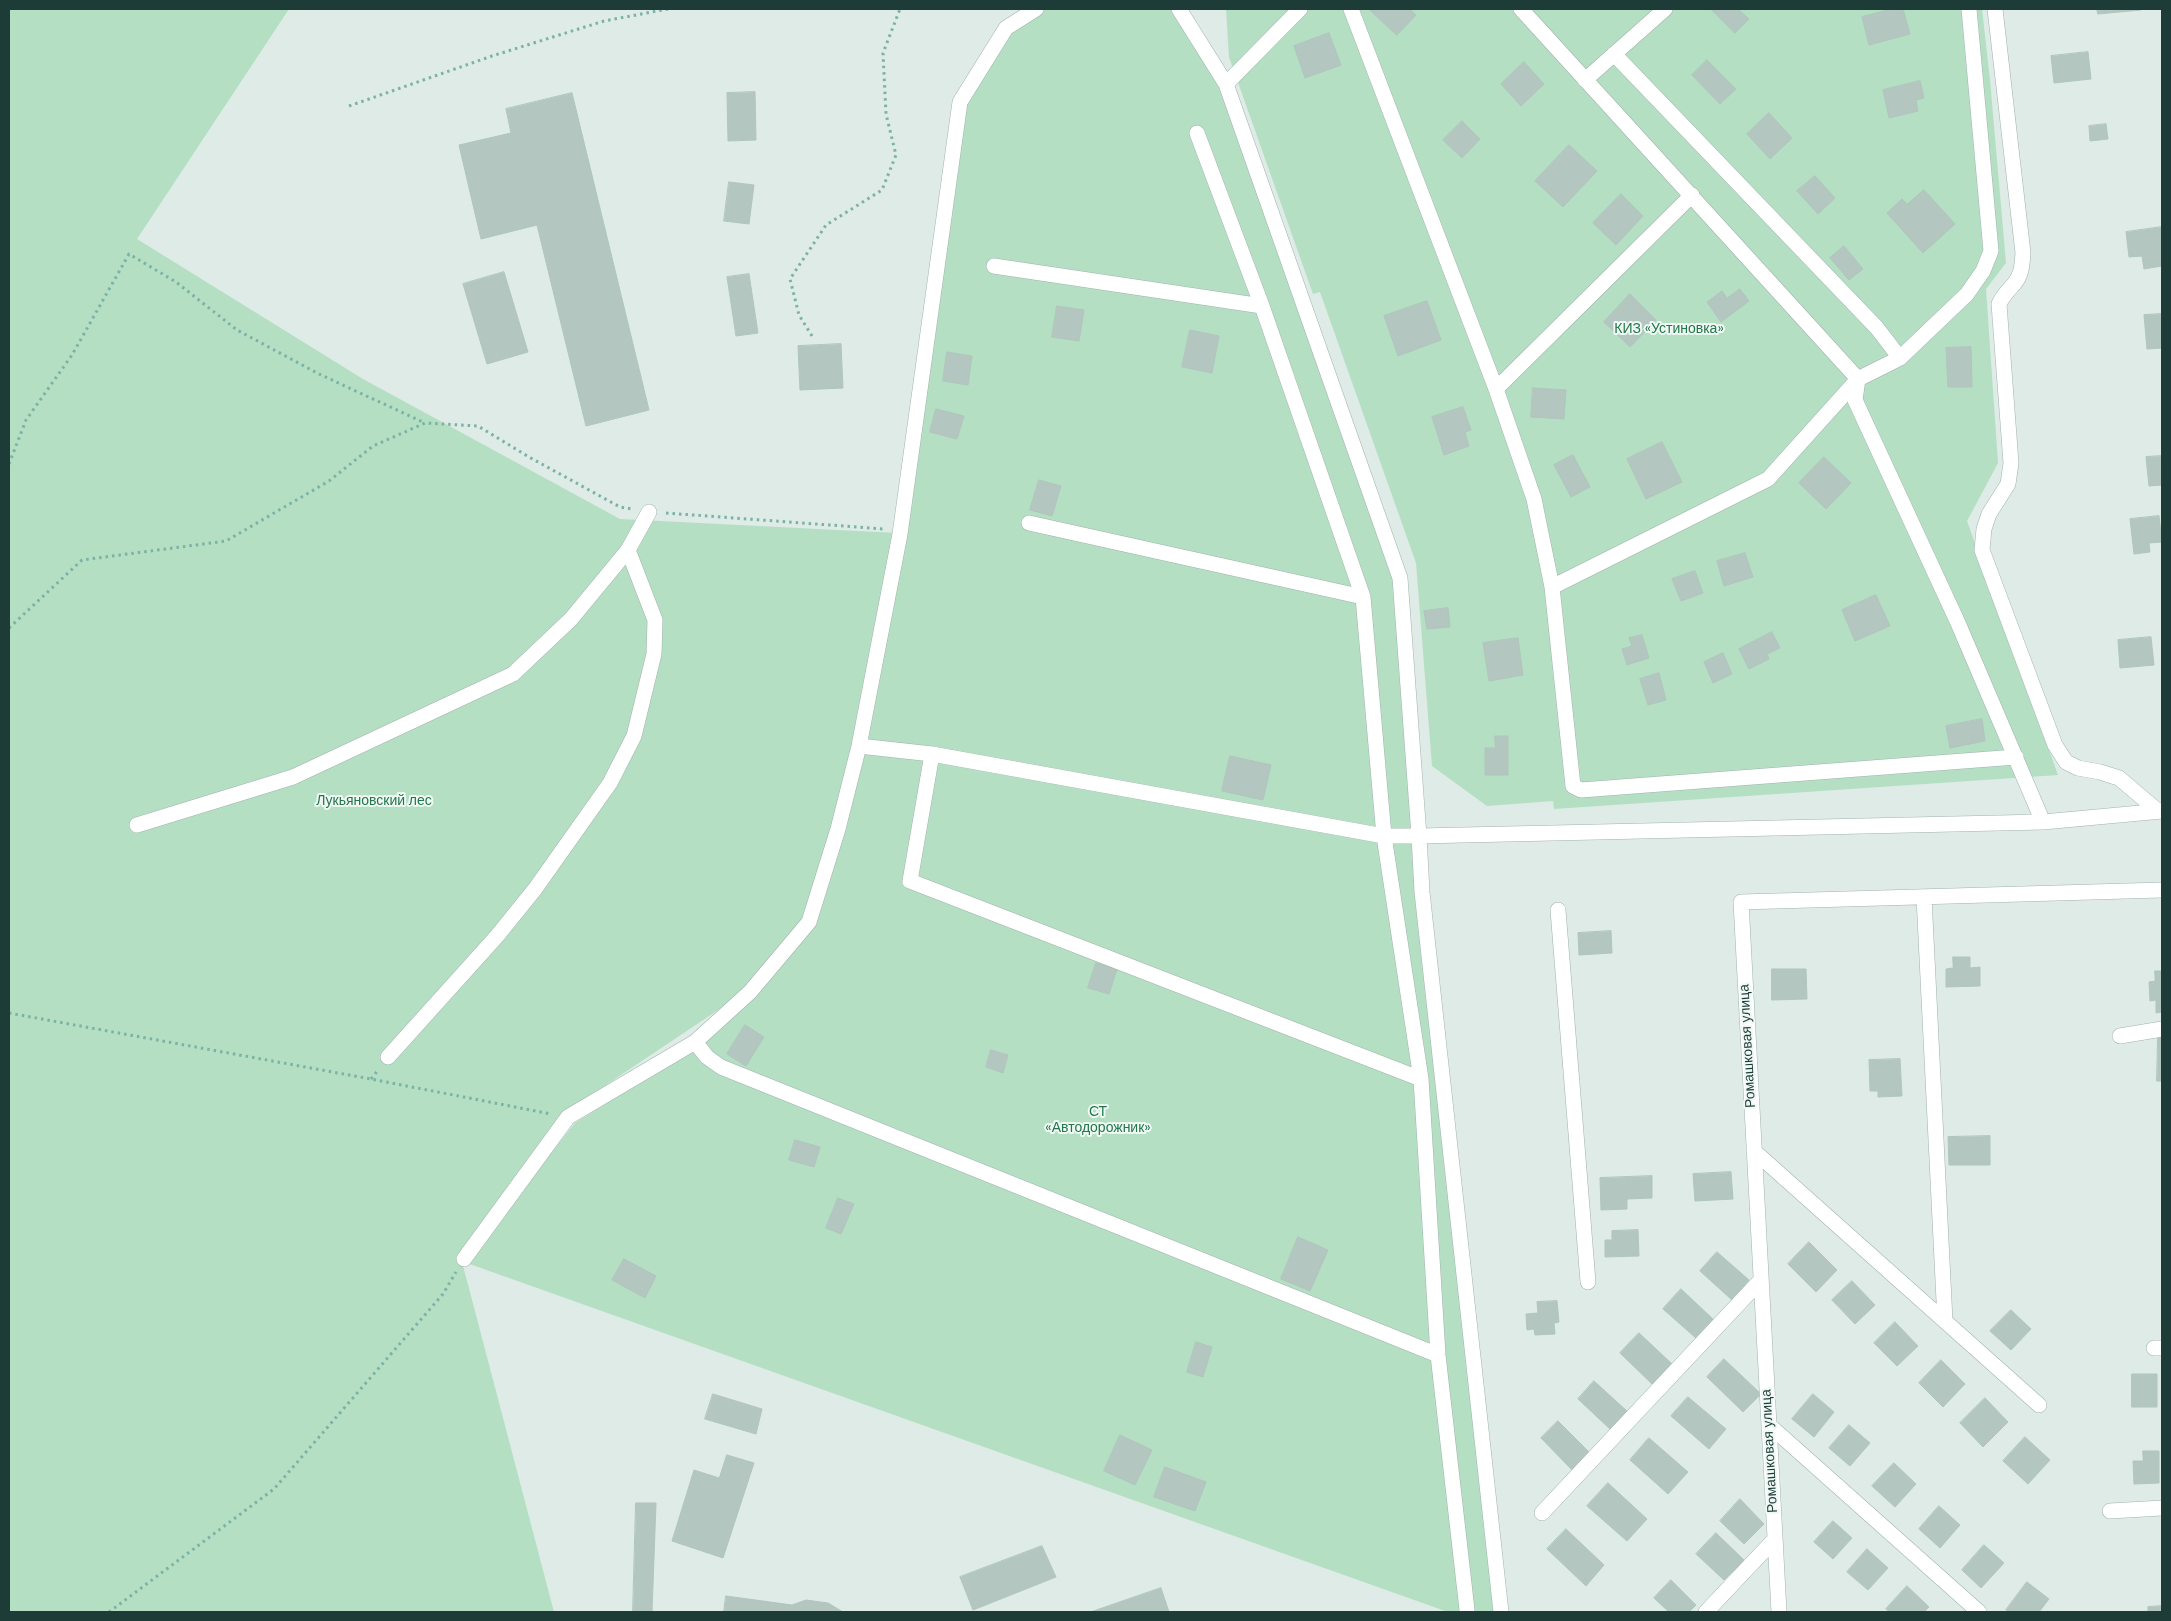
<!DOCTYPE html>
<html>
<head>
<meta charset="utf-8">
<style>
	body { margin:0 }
	#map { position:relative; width:2171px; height:1621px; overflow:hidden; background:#deebe6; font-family:"DM Sans",sans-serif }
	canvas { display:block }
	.frame { position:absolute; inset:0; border:10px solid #1e3c37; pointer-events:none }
</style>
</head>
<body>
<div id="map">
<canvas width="2171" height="1621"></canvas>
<div class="frame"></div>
</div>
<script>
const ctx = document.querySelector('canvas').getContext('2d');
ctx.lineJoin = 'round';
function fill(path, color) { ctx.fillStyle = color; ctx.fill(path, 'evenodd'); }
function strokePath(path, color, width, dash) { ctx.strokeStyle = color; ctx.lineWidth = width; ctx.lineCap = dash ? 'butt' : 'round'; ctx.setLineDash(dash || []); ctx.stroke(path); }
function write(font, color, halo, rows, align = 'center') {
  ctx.font = font + ' "DM Sans",sans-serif'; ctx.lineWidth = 4; ctx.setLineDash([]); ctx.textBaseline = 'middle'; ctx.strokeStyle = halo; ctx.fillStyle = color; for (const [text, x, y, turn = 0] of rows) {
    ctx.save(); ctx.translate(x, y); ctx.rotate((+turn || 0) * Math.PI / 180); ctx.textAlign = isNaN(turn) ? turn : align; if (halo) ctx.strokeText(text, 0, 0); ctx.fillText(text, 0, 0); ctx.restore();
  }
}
const green = new Path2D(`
	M9,9H289L137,239L363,379L620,519L897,533L847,777L805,921L748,990L564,1113L461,1258L554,1612H9Z
	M1036,9H1179L1220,73L1400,578L1419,836L1501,1612H1448L464,1262L575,1123L699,1046L812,924L862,745L960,102L1006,28Z
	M1226,9H1982L1990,80L2006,263L1986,289L1998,463L1967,521L2058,775L1554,809L1553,801L1487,806L1432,766L1416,563L1320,292L1313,294L1229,57Z`);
const building = new Path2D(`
	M1369,9H1410L1416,15L1397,35Z
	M1711,9H1738L1749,19L1735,33Z
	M1892,9H1903L1910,34L1869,45L1862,17Z
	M2097,9H2141V10L2098,14Z
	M1329,33L1341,65L1305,78L1294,46Z
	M2088,52L2091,79L2054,83L2051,56Z
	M1707,60L1736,89L1720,104L1692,75Z
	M1524,62L1544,84L1521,106L1501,84Z
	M1920,81L1924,98L1916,100L1918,111L1889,118L1883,90Z
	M755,92L756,140L728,141L727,93Z
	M572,93L649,410L586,426L537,225L481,239L459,145L511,133L506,109Z
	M1769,113L1792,138L1770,159L1747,134Z
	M1462,121L1480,139L1462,158L1443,140Z
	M2106,124L2108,139L2090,141L2089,126Z
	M1569,145L1597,171L1563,207L1535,181Z
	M1815,176L1835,198L1818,214L1797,191Z
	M729,182L754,185L749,224L724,221Z
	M1924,190L1955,224L1923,253L1887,213L1902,199L1907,204Z
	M1621,194L1643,216L1616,245L1593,223Z
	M2162,227V266L2144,269L2142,256L2129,257L2126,232Z
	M1844,246L1863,269L1849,280L1830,258Z
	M504,272L528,352L487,364L463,284Z
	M749,274L758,333L736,336L727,277Z
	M1740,289L1749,301L1721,322L1707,302L1722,291L1727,298Z
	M1630,294L1656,320L1630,347L1604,322Z
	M1427,301L1441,340L1398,356L1384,316Z
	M1057,306L1084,310L1079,341L1052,337Z
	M2162,314V348L2147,349L2144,315Z
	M1190,330L1219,336L1212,373L1182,367Z
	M841,344L843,388L800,390L798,346Z
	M1971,347L1972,387H1948L1946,348Z
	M947,352L972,356L968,385L943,381Z
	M1533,388L1566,390L1564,419L1531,417Z
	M1463,407L1471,430L1465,432L1469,446L1444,455L1432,417Z
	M936,409L964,416L957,439L930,432Z
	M1662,442L1682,482L1646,499L1627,459Z
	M1573,455L1590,487L1571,497L1554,465Z
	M2162,456V485L2149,486L2146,457Z
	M1824,457L1851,483L1826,509L1799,483Z
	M1039,480L1061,486L1052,516L1030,510Z
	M2159,516L2162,542L2149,543L2150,552L2134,554L2130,519Z
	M1745,553L1753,577L1724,586L1717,561Z
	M1695,571L1703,593L1681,601L1672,579Z
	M1876,595L1890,626L1855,641L1842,610Z
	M1448,608L1450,627L1427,629L1424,611Z
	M1772,632L1780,648L1767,654L1769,659L1749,669L1739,649Z
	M1642,635L1649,658L1627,665L1622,649L1632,646L1629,638Z
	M2151,637L2154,665L2120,668L2118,640Z
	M1518,638L1523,675L1489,681L1483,643Z
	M1723,653L1732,674L1713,683L1704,662Z
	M1659,673L1666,700L1648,705L1640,679Z
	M1982,719L1985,741L1950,748L1946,726Z
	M1495,736H1508V775H1485V748H1495Z
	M1230,756L1271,765L1263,800L1222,791Z
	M1611,931L1612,953L1579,955L1578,933Z
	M1953,957H1970V968L1980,967V986L1946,987V969L1953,968Z
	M1096,963L1117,969L1109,994L1088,988Z
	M1772,969H1806L1807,999L1772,1000Z
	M2155,971H2162V1012L2156,1013V1000L2150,1001L2149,982L2155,981Z
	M745,1025L764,1037L746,1066L727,1054Z
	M2158,1037H2162V1081H2157Z
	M991,1050L1008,1055L1003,1073L986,1067Z
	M1900,1059L1902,1096L1878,1097V1091H1870L1869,1060Z
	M1990,1136V1165H1949L1948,1137Z
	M795,1140L820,1147L814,1167L789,1160Z
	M1731,1172L1733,1199L1695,1201L1693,1174Z
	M1652,1176V1198L1627,1199V1209L1601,1210L1600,1178Z
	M838,1198L854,1204L841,1234L826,1228Z
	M1638,1230L1639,1256L1605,1257V1240H1612V1231Z
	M1298,1237L1328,1250L1310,1291L1281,1279Z
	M1809,1242L1837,1270L1816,1292L1788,1264Z
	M1717,1252L1749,1280L1732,1300L1700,1271Z
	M624,1259L656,1276L645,1298L612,1280Z
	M1852,1281L1875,1305L1855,1324L1832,1300Z
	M1681,1289L1714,1320L1697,1339L1663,1309Z
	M1557,1301L1559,1322L1554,1323L1555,1334L1535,1335L1534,1329L1527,1330L1526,1314L1538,1313L1537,1302Z
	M2011,1310L2031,1329L2011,1350L1990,1331Z
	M1895,1322L1918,1346L1897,1366L1874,1343Z
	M1639,1333L1672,1364L1652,1384L1620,1353Z
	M1196,1342L1212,1347L1203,1377L1187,1372Z
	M1724,1359L1761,1394L1743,1412L1707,1377Z
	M1941,1360L1965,1384L1943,1407L1919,1383Z
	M2132,1374H2157V1407H2132Z
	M1594,1381L1628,1412L1611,1430L1578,1399Z
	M713,1394L762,1409L756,1434L705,1419Z
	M1813,1394L1834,1412L1814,1437L1792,1419Z
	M1688,1397L1726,1429L1709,1449L1671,1416Z
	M1985,1398L2008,1422L1983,1447L1960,1423Z
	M1558,1421L1592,1455L1574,1472L1541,1438Z
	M1849,1425L1870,1443L1850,1466L1829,1448Z
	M1120,1435L1152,1450L1135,1485L1104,1471Z
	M2025,1437L2050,1460L2028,1484L2003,1461Z
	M1649,1438L1688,1472L1668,1494L1630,1460Z
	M2143,1451H2159V1483L2134,1484L2133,1461H2143Z
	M727,1455L754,1463L723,1558L672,1541L694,1470L719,1478Z
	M1894,1463L1916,1484L1895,1507L1872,1486Z
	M1165,1467L1206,1482L1195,1511L1154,1497Z
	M1608,1483L1647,1519L1627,1541L1587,1506Z
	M1740,1499L1764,1524L1744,1544L1720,1521Z
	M636,1503H656L652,1612H633Z
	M1939,1506L1960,1525L1940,1548L1919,1529Z
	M1833,1521L1852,1538L1833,1559L1814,1542Z
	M1566,1529L1604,1565L1586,1586L1547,1549Z
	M1716,1533L1744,1560L1724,1580L1696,1554Z
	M1984,1545L2004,1563L1981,1588L1962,1570Z
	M1042,1546L1056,1577L973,1610L960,1577Z
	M1867,1549L1888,1568L1868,1590L1847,1572Z
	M1671,1580L1696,1605L1689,1612H1669L1654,1598Z
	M2027,1582L2049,1599L2039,1612H2009L2006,1610Z
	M1907,1586L1929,1607L1924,1612H1890L1886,1609Z
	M1161,1588L1169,1612H1091Z
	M726,1596L792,1605L806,1600L828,1603L843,1612H724Z
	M2162,1606V1612H2148V1607Z`);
const path = new Path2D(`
	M349,106L492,56L604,21L668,9
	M812,336L799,315L790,279L826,225L882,190L896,155L886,114L883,53L900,9
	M9,464L26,420L72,355L129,254L176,282L237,330L319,374L425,423
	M666,513L884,529
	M9,628L82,560L226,541L329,481L373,446L425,423L478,426L529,457L620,507L632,509
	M9,1013L371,1079L551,1114
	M371,1079L379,1069
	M109,1612L274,1489L443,1294L456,1272`);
const minor = new Path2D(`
	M1179,9L1226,84L1400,578L1419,836L2043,822L2162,811
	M1351,9L1496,389L1534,499L1552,587L1573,786L1581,790L2016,757
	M1521,9L1858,379L1855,400L1958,623L2043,822
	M1995,9L2023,253C2022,264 2022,275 2014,284C2008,291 2003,295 1999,304L2011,463L2008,484L1989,514L1984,529L1982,550L2055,745L2066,762L2078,768L2100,772L2119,778L2158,811
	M1614,54L1877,328L1900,358
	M1585,80L1665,9
	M1226,84L1300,9
	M1197,133L1262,306L1363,597L1384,836L1421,1079
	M994,266L1262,306
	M1496,389L1692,195
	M1029,523L1363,597
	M1552,587L1768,479L1858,379L1900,358L1967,294L1983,271L1991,251L1969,9
	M859,746L932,754L1384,836H1419L1422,892L1501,1612
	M932,754L910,881L1421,1079L1438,1355L1467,1610
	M137,825L293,777L513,674L571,619L628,550
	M1924,897L1945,1321
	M1558,910L1588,1282
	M2120,1036L2162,1029
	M695,1042L707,1057L721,1067L1438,1355
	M388,1057L497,936L535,889L610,783L634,736L654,654L655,620L628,550L649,512
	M1754,1151L2039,1405
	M464,1259L568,1117L695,1042L750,992L809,922L838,829L859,746L900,534L960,102L1006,28L1036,9
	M2154,1348H2162
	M1769,1425L1979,1612
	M2110,1511L2162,1508
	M1542,1513L1761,1280
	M1706,1612L1775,1539
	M1779,1612L1741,902L2162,890`);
const parkNames = [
	["КИЗ «Устиновка»",1669,329],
	["Лукьяновский лес",374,801],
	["СТ",1098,1112],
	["«Автодорожник»",1098,1128]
];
const streetNames = [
	["Ромашковая улица",1748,1046,-93],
	["Ромашковая улица",1770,1451,-93]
];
fill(green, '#b4dfc3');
fill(building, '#b3c6c0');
strokePath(building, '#b0c5be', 1);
strokePath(minor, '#a1b3ae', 16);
strokePath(path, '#7bb2a5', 3, [2.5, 4]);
strokePath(minor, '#fff', 15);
write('14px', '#24774b', '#eff8f4', parkNames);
write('14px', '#1e3c37', '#eff8f4', streetNames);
</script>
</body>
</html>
